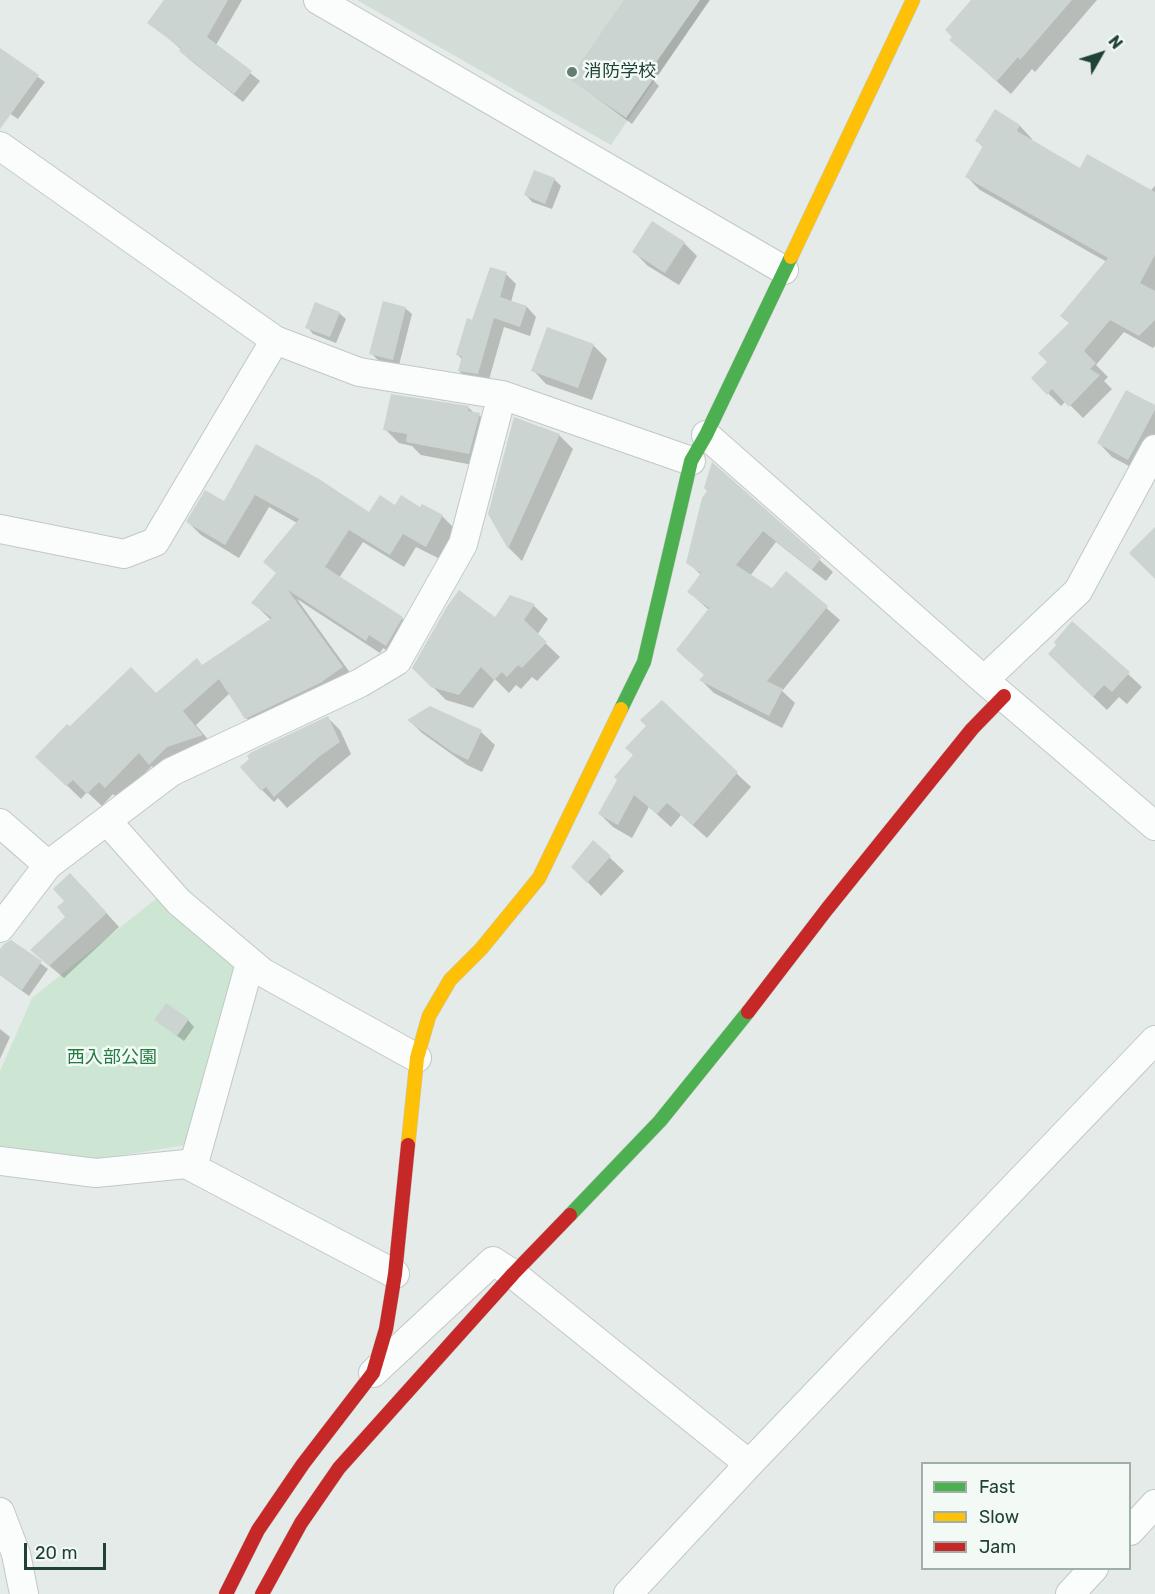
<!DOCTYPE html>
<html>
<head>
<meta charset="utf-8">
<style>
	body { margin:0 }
	#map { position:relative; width:1155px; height:1594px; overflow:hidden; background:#e5ebe8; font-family:Rubik,sans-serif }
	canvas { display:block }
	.legend { position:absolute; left:921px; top:1462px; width:210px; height:108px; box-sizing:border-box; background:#f3faf6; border:2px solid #9fb0a9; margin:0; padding:8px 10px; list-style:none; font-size:18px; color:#204136 }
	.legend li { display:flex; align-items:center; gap:12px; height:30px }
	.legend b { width:30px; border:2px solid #9fb0a9 }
	.north { position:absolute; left:1071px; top:24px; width:60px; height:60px; -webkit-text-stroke:4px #f3faf6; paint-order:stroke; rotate:51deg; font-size:16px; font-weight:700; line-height:24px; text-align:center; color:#204136 }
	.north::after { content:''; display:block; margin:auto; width:21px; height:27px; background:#204136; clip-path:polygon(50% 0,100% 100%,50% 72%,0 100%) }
	.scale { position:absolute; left:24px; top:1543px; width:82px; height:27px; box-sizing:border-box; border:3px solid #204136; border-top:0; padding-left:8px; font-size:18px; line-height:21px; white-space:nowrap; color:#204136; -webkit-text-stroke:4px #f3faf6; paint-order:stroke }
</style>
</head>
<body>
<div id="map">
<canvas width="1155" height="1594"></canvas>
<ul class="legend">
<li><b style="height:8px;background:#4caf50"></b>Fast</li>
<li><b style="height:8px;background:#ffc107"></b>Slow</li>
<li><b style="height:8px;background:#c62828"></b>Jam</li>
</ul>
<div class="north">N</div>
<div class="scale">20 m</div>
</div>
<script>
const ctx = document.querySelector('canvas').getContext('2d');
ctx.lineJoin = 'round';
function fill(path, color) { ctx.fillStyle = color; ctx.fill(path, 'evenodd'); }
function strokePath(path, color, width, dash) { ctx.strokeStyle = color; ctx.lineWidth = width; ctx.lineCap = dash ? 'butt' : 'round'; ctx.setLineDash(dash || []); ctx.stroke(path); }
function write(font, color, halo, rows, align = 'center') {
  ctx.font = font + ' Rubik,"Noto Sans JP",sans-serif'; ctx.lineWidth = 5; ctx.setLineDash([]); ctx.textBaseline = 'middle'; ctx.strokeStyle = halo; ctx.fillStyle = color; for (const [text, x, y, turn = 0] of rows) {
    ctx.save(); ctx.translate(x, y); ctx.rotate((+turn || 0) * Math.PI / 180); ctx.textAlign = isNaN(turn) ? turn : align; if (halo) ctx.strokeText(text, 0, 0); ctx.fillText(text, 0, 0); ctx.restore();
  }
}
const built = new Path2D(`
	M357,0H709L611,145Z`);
const green = new Path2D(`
	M162,894L237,967L193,1144L98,1159L0,1146V1071L32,998Z`);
const shadow = new Path2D(`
	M166,0H242L216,45L260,81L243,102L190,60L181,51L182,50L149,22Z
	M626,0H710L654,81L659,86L632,124L571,79Z
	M973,0H1097L1035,72L1032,69L1011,94L965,53L954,37Z
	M0,50L45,82L18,119L0,107Z
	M1020,126L1032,139L1031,141L1080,170L1150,191L1155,186V346L1153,348L1124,332L1096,365L1108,377L1104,381L1112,389L1083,418L1066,401L1061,406L1033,378L1049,362L1107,262L980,190L967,177L984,148L977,141Z
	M554,179L561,186L552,209L532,202L526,195Z
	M684,243L697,256L679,285L648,266L634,252Z
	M506,274L516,284L511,302L527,307L536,317L530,336L504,327L488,383L469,380L459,371L462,359L458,355L473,321Z
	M405,308L412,314L399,365L378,360L371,353Z
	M339,313L346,319L336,343L313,334L307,327Z
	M593,345L607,359L592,400L546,384L533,370Z
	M392,396L469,408L475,414L479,415L493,428L483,467L421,455L412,446L399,443L385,429Z
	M1155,407V448L1142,473L1112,457L1099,443Z
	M559,435L573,449L522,561L509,548L489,514Z
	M257,446L369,514L395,507L420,509L442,516L456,530L440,559L416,547L404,567L363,542L339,578L402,618L415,632L400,659L383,648L380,653L297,599L356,681L260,731L246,718L230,693L196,725L215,748L163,777L152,766L119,800L113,794L102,806L87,792L81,799L37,756L70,728L156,694L203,666L271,620L253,603L277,574L297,523L269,507L239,558L201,535L188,522L224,503Z
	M713,465L833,572L826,581L776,542L750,576L772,590L786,573L840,620L782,691L795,703L782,728L714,693L701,680L705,676L709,610L689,592L701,575L688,562L709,491Z
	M510,597L534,606L548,619L537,635L560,657L537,681L532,677L521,689L516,685L509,693L495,679L473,708L446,700L414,668L495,619Z
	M1063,668L1128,674L1142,687L1127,704L1119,697L1107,710Z
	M662,703L751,787L707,838L681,815L671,827L649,807L632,838L613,827L600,814L635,755L648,726Z
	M328,718L340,730L351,754L287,808L278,798L274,802L262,790Z
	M409,720L481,732L495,745L482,772L467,765L422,733Z
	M593,842L624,871L601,896L573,867Z
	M84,888L119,927L64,978L46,963Z
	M11,941L48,969L29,996L0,975V951Z
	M156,1020H188L194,1027L184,1041Z
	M0,1029L10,1037L0,1059Z`);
const building = new Path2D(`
	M164,0H228L207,37L252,71L234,94L179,51L181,48L147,23Z
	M624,0H700L648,74L654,78L626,118L569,79Z
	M971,0H1072L1020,60L1018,57L997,81L949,40L952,37L945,30Z
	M0,48L39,75L0,129Z
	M995,109L1020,125L1017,131L1080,168L1087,154L1155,192V255L1140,283L1155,291V320L1139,336L1110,320L1084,351L1096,363L1090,369L1100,375L1069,407L1052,389L1047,395L1031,378L1047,362L1038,353L1069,323L1060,316L1108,258L965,177L983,146L975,141Z
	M534,170L555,178L545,204L524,195Z
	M652,221L685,242L665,273L632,252Z
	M490,267L507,272L500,297L527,306L520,327L494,318L478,374L458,371L462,356L456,355L467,318L472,320Z
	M383,301L406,307L393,360L369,354Z
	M315,302L340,312L330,337L305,328Z
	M547,327L594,344L578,388L531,371Z
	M1126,390L1155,405V410L1128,460L1097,443Z
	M391,394L469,406L468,411L480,413L469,454L406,442L407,434L383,430Z
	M514,417L560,434L508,549L488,514Z
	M256,444L319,479L369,512L380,495L395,505L401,495L420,507L422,504L443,515L426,547L403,534L390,555L349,530L325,567L403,617L386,646L369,635L366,641L288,590L343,667L320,683L245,719L219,679L183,711L203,735L167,747L149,765L139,753L105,788L99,782L87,794L73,780L66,786L35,757L67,724L70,726L131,667L156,693L197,658L202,665L272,618L251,603L276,573L263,562L299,519L255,495L225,545L186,522L205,490L224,501Z
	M712,462L821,558L812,570L763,531L736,565L772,588L786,571L828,606L767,681L783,689L769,716L699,680L704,675L676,650L709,608L687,592L701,573L686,563L702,498L707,491L704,488Z
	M1155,527V579L1129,553Z
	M459,590L495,617L510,595L535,604L524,620L547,642L522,668L518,665L507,677L502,672L494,680L481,667L459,695L431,687L412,668L446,608Z
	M1072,621L1130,672L1112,692L1104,685L1093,697L1048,654L1056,645L1054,642Z
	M662,700L738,772L693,825L667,803L657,814L634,795L618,825L598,814L617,780L614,777L633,755L625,748L646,726L640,720Z
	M430,706L482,730L468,760L452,752L407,720Z
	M328,716L340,742L320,756L274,797L266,787L261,791L240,767L249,759L247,756L252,752Z
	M593,840L611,856L587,883L571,867Z
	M70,873L107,913L49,966L30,950L65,917L57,907L64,901L53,889Z
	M11,940L42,961L22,990L0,975V949L4,944Z
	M166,1003L189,1019L177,1036L154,1020Z`);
const street = new Path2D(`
	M318,0L784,270
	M0,146L275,340L359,372L502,395L691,461
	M706,435L984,680L1155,826
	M0,529L124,554L155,542L275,340
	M984,680L1078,591L1155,449
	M107,821L179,902L262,972L417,1058
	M0,823L48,865
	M0,928L48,865L171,772L360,683L397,661L463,544L502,395
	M0,1161L96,1173L186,1164L395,1274
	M193,1167L250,963
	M373,1373L493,1261L513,1274L749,1464
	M0,1512L16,1554L24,1594
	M1130,1531L1155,1504
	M628,1594L749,1464L1155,1040
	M1070,1594L1094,1568`);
const fast = new Path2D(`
	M621,709L644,662L691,461L706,435L791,257
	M570,1215L660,1121L748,1012`);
const slow = new Path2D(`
	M791,257L913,0
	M408,1145L417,1058L429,1016L450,980L481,949L539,878L621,709`);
const jam = new Path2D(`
	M748,1012L827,909L972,729L1004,696
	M226,1594L258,1530L303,1464L373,1373L386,1329L395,1274L408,1145
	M262,1594L301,1523L339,1468L513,1274L570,1215`);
const markers = [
	[572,72,6,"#657c74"]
];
const poiNames = [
	["消防学校",584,72]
];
const parkNames = [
	["西入部公園",112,1058]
];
fill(built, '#d2ddd8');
fill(green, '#cce6d3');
fill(shadow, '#0003');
fill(building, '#ccd4d1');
strokePath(street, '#c2c8c5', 30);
strokePath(fast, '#c0c9c5', 15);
strokePath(slow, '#c0c9c5', 15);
strokePath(jam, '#c0c9c5', 15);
strokePath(street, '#fbfcfc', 28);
strokePath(fast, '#4caf50', 14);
strokePath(slow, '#ffc107', 14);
strokePath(jam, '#c62828', 14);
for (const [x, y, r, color] of markers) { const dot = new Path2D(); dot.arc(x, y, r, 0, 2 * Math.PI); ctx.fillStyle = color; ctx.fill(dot); strokePath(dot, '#f3faf6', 2); }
write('18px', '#204136', '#f3faf6', poiNames, 'left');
write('18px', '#257c43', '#f3faf6', parkNames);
</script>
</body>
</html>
